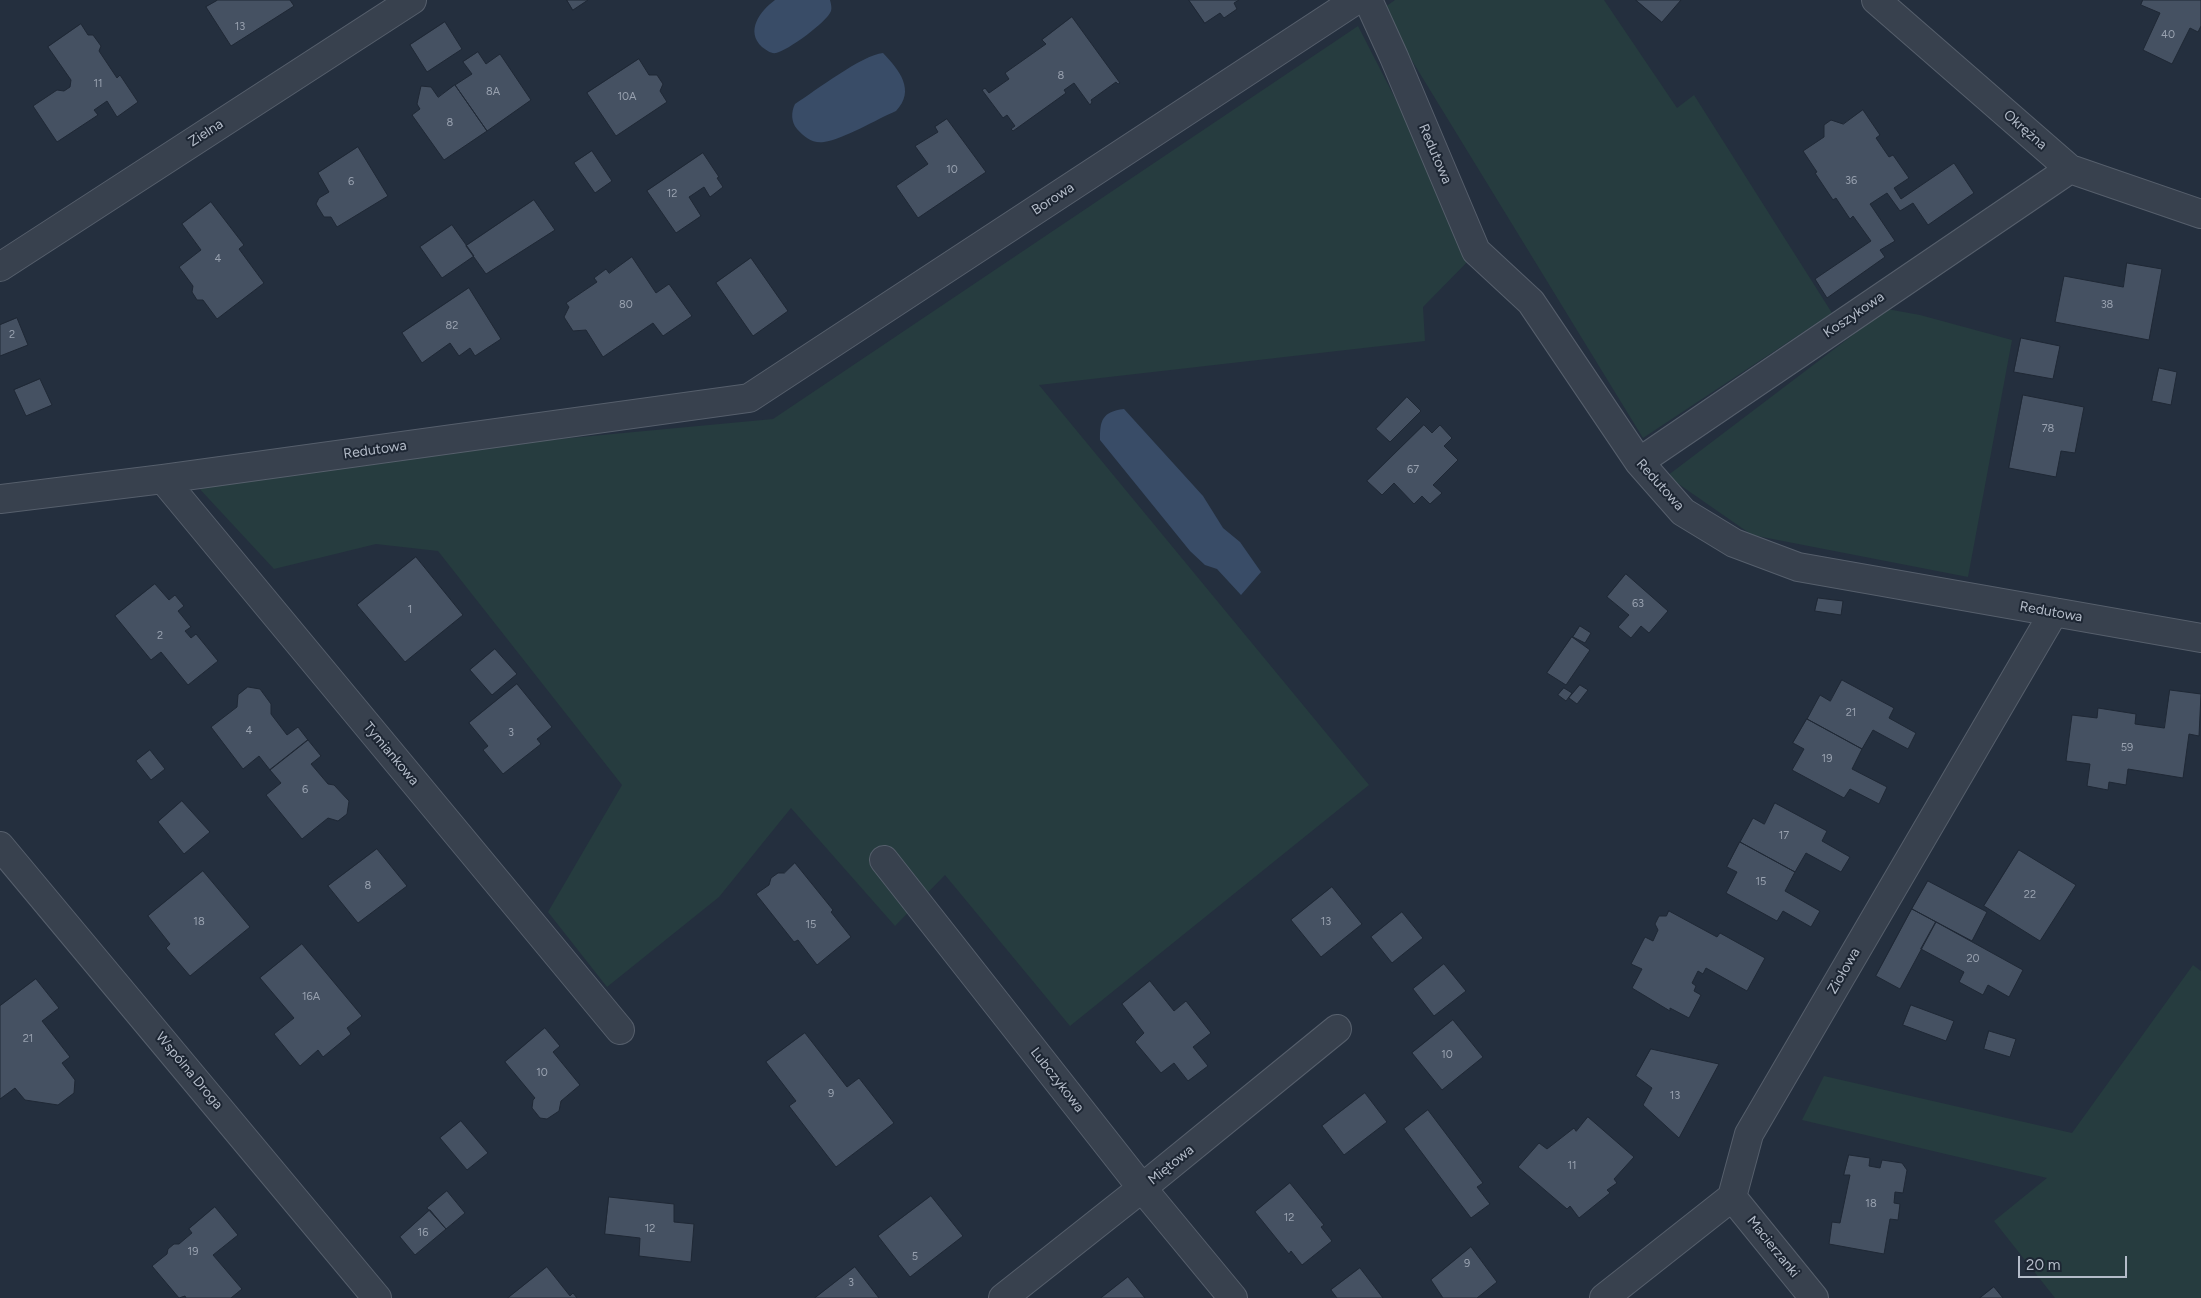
<!DOCTYPE html>
<html>
<head>
<meta charset="utf-8">
<style>
	body { margin:0 }
	#map { position:relative; width:2201px; height:1298px; overflow:hidden; background:#242f3e; font-family:Figtree,sans-serif }
	canvas { display:block }
	.scale { position:absolute; left:2018px; top:1256px; width:109px; height:22px; box-sizing:border-box; border:2px solid #b4bcc9; border-top:0; padding-left:6px; font-size:15px; line-height:18px; white-space:nowrap; color:#b4bcc9; -webkit-text-stroke:4px #1d2633; paint-order:stroke }
</style>
</head>
<body>
<div id="map">
<canvas width="2201" height="1298"></canvas>
<div class="scale">20 m</div>
</div>
<script>
const ctx = document.querySelector('canvas').getContext('2d');
ctx.lineJoin = 'round';
function fill(path, color) { ctx.fillStyle = color; ctx.fill(path, 'evenodd'); }
function strokePath(path, color, width, dash) { ctx.strokeStyle = color; ctx.lineWidth = width; ctx.lineCap = dash ? 'butt' : 'round'; ctx.setLineDash(dash || []); ctx.stroke(path); }
function write(font, color, halo, rows, align = 'center') {
  ctx.font = font + ' Figtree,sans-serif'; ctx.lineWidth = 4; ctx.setLineDash([]); ctx.textBaseline = 'middle'; ctx.strokeStyle = halo; ctx.fillStyle = color; for (const [text, x, y, turn = 0] of rows) {
    ctx.save(); ctx.translate(x, y); ctx.rotate((+turn || 0) * Math.PI / 180); ctx.textAlign = isNaN(turn) ? turn : align; if (halo) ctx.strokeText(text, 0, 0); ctx.fillText(text, 0, 0); ctx.restore();
  }
}
const green = new Path2D(`
	M1395,0H1604L1677,108L1694,95L1832,313L1643,438L1381,10Z
	M1358,26L1475,254L1423,307L1425,341L1039,385L1369,785L1070,1026L945,875L895,926L791,808L719,897L607,987L548,912L622,785L438,551L376,544L274,569L196,485L506,444L773,419Z
	M1887,309L1920,315L2012,340L1968,577L1752,535L1667,476Z
	M2193,965L2201,971V1298H2055L1994,1221L2047,1178L1802,1120L1824,1076L2072,1133Z`);
const water = new Path2D(`
	M775,0H830C831,4 832,8 831,11C827,22 787,51 776,53C771,54 766,50 762,47C745,31 760,11 775,0Z
	M883,53C899,70 916,90 896,111C877,119 844,139 824,142C813,144 804,137 797,129C791,122 791,112 795,104C815,91 862,55 883,53Z
	M1124,409L1203,496L1223,528L1240,542L1261,572L1241,595L1217,569L1205,565L1190,551L1100,440C1100,420 1102,412 1124,409Z`);
const building = new Path2D(`
	M218,0H290L294,6L231,46L206,7Z
	M567,0H588L573,10Z
	M1189,0H1239L1234,3L1237,9L1224,18L1220,13L1205,23Z
	M1636,0H1681L1662,22Z
	M2143,0H2201V26L2198,32L2190,28L2172,64L2143,50L2160,13L2141,5Z
	M1072,17L1120,83L1118,84L1116,82L1091,100L1092,102L1090,105L1074,83L1064,90L1066,93L1013,131L1011,129L1015,126L1007,115L1003,118L982,90L985,88L989,93L1009,79L1005,73L1046,44L1042,40Z
	M445,22L462,49L427,72L410,45Z
	M81,24L88,35H93L101,46L99,51L117,78L120,75L138,102L117,117L107,101L94,110L98,115L57,142L33,106L57,90L64,91L70,87L71,80L48,47Z
	M478,52L486,64L500,54L531,100L487,131L455,85L472,74L463,62Z
	M639,59L649,75H657L663,84L660,91L667,102L616,136L587,93Z
	M455,85L487,131L444,160L412,115L420,109L417,104L421,86L431,87L438,97Z
	M1863,110L1880,135L1876,138L1889,157L1893,155L1909,178L1894,188L1901,199L1954,163L1974,193L1928,225L1913,203L1900,211L1887,193L1870,204L1895,241L1880,250L1885,257L1827,298L1815,279L1871,241L1853,216L1850,219L1836,198L1833,200L1815,173L1817,172L1803,151L1824,137V125L1831,120L1843,124Z
	M947,119L986,172L918,218L896,186L928,164L915,146L938,132L935,127Z
	M358,147L388,196L337,227L331,217H324L316,204L319,198L329,192L318,173Z
	M592,151L612,181L595,193L574,163Z
	M703,153L719,177L717,178L723,187L710,197L704,187L689,197L701,216L676,233L647,191Z
	M534,200L555,230L486,274L466,246Z
	M211,202L244,245L239,249L264,283L217,319L203,300H197L192,292L193,286L179,267L201,250L182,224Z
	M452,225L474,256L442,278L420,247Z
	M632,257L656,293L669,284L692,316L663,336L653,323L603,357L586,330L573,331L564,317L569,307L566,303L597,282L594,278L606,269L609,273Z
	M751,258L788,311L753,336L716,283Z
	M2127,263L2162,269L2149,340L2055,322L2064,276L2123,287Z
	M469,288L501,339L475,356L470,348L459,356L450,343L422,363L402,333Z
	M17,318L28,345L0,356V325Z
	M2021,338L2060,346L2053,379L2014,372Z
	M2159,368L2177,372L2171,405L2152,401Z
	M40,379L52,405L26,416L14,390Z
	M2023,395L2084,407L2075,453L2061,451L2056,477L2009,468Z
	M1407,397L1421,411L1390,442L1376,429Z
	M1424,425L1432,433L1440,425L1452,438L1444,446L1458,460L1433,485L1442,493L1430,504L1422,496L1414,504L1394,483L1382,495L1367,481Z
	M416,557L463,615L405,662L357,605Z
	M1626,574L1668,611L1649,633L1641,626L1631,638L1618,627L1629,615L1607,597Z
	M155,584L169,600L175,595L184,606L178,611L191,627L185,631L191,638L196,634L218,661L188,685L161,652L151,660L115,616Z
	M1818,598L1843,601L1841,615L1815,611Z
	M1580,626L1591,633L1585,643L1573,637Z
	M1572,637L1590,650L1566,685L1547,673Z
	M495,649L517,674L492,695L470,670Z
	M1842,680L1894,708L1889,718L1916,733L1908,749L1873,730L1862,749L1807,719L1820,695L1830,701Z
	M517,684L552,727L537,739L541,744L503,774L483,750L488,746L469,723Z
	M1580,685L1588,690L1577,704L1569,698Z
	M248,687L260,689L271,704V714L287,735L298,727L308,740L270,770L259,756L243,769L211,727L237,707L238,695Z
	M1564,688L1572,693L1566,701L1558,695Z
	M2170,690L2201,694L2199,736L2189,734L2183,778L2128,769L2126,785L2109,782L2108,790L2087,786L2090,764L2066,761L2072,715L2097,718L2098,708L2136,714L2135,724L2164,728Z
	M1807,719L1862,749L1852,769L1887,787L1879,804L1850,789L1844,798L1792,770L1804,749L1793,743Z
	M308,740L321,756L311,764L328,784L334,785L349,801L347,814L338,821L328,818L302,839L266,795L281,783L270,770Z
	M150,750L165,769L151,780L136,761Z
	M182,801L210,832L184,854L158,822Z
	M1775,803L1827,831L1822,841L1850,857L1841,872L1806,853L1795,872L1740,842L1753,818L1764,824Z
	M1740,842L1795,872L1785,891L1820,911L1811,927L1783,911L1777,921L1726,893L1737,872L1727,867Z
	M377,849L407,886L358,923L328,886Z
	M2019,850L2076,885L2040,941L1984,906Z
	M795,863L833,910L831,912L851,937L817,965L798,940L794,942L756,894L769,885L771,878L778,873H784Z
	M203,871L250,927L190,976L166,948L170,944L148,916Z
	M1928,881L1987,912L1972,941L1912,909Z
	M1332,887L1362,924L1321,957L1291,920Z
	M1912,909L1936,922L1900,989L1876,976Z
	M1669,911L1717,937L1720,933L1765,958L1747,991L1706,968L1703,974L1698,971L1692,983L1696,986L1694,991L1701,995L1689,1018L1670,1008V1011L1632,988L1642,969L1631,964L1645,937L1653,941L1658,930L1655,924L1659,916H1666Z
	M1402,912L1423,938L1392,963L1371,937Z
	M1936,922L2023,970L2009,997L1988,985L1983,995L1959,982L1964,972L1921,949Z
	M302,944L362,1016L347,1028L351,1034L323,1057L318,1050L300,1066L274,1034L294,1018L260,978Z
	M1444,964L1466,991L1434,1016L1413,989Z
	M36,979L59,1008L42,1021L70,1057L62,1063L75,1080L74,1093L58,1105L25,1100L15,1088L0,1099V1006Z
	M1150,981L1174,1011L1186,1001L1211,1033L1193,1047L1208,1066L1188,1081L1174,1063L1161,1073L1135,1042L1144,1033L1122,1004Z
	M1911,1005L1954,1021L1946,1041L1903,1025Z
	M1453,1020L1483,1057L1442,1090L1412,1053Z
	M545,1028L560,1046L553,1052L580,1085L561,1101L559,1111L547,1119L540,1118L532,1108L533,1100L535,1098L505,1062Z
	M1989,1031L2016,1039L2010,1057L1984,1049Z
	M805,1033L847,1087L859,1078L894,1123L836,1167L789,1106L796,1101L766,1062Z
	M1651,1049L1719,1064L1679,1138L1643,1105L1652,1088L1636,1076Z
	M1365,1093L1387,1122L1344,1155L1322,1126Z
	M1428,1110L1483,1183L1477,1187L1490,1204L1471,1218L1404,1129Z
	M1588,1117L1634,1157L1614,1179L1617,1183L1607,1190L1610,1193L1579,1218L1570,1206L1567,1209L1518,1167L1539,1143L1547,1149L1574,1128L1576,1131Z
	M461,1121L488,1153L467,1170L440,1138Z
	M1849,1155L1870,1158L1869,1166L1880,1168L1882,1160L1902,1163L1907,1170L1903,1193L1895,1192L1894,1203L1900,1204L1898,1220L1890,1219L1884,1254L1829,1244L1832,1222L1840,1223L1850,1175H1844Z
	M1290,1183L1324,1225L1321,1227L1332,1241L1302,1265L1291,1251L1289,1254L1255,1212Z
	M447,1191L465,1213L446,1229L427,1208Z
	M931,1196L963,1236L910,1277L878,1236Z
	M609,1197L674,1204V1222L694,1224L691,1262L639,1256L640,1238L605,1234Z
	M215,1207L238,1235L213,1255L242,1289L231,1298H186L185,1296L179,1298L152,1266L167,1254L168,1249L174,1244H179L192,1233L189,1229Z
	M430,1210L446,1229L415,1255L400,1237Z
	M1471,1247L1497,1282L1477,1298H1443L1431,1280Z
	M547,1267L570,1296L573,1293L577,1298H508Z
	M855,1267L879,1298H815Z
	M1360,1268L1383,1298H1337L1331,1290Z
	M1128,1277L1145,1298H1101Z
	M1994,1287L2003,1298H1980Z`);
const street = new Path2D(`
	M1368,0L1394,57L1476,251L1531,302L1639,462L1683,512L1734,543L1798,567L2201,638
	M1876,0L2070,169L2201,214
	M0,267L412,0
	M1639,462L2070,169
	M163,479L620,1030
	M0,499L163,479L749,398L1356,0
	M0,846L377,1298
	M884,860L1142,1188L1233,1298
	M1732,1197L1814,1298
	M1003,1298L1142,1188L1337,1029
	M1604,1298L1732,1197L1749,1134L2054,612`);
const numberNames = [
	["13",240,27],
	["40",2168,35],
	["8",1061,76],
	["11",98,84],
	["8A",493,92],
	["10A",627,97],
	["8",450,123],
	["10",952,170],
	["36",1851,181],
	["6",351,182],
	["12",672,194],
	["4",218,259],
	["80",626,305],
	["38",2107,305],
	["82",452,326],
	["2",12,335],
	["78",2048,429],
	["67",1413,470],
	["63",1638,604],
	["1",410,610],
	["2",160,636],
	["21",1851,713],
	["4",249,731],
	["3",511,733],
	["59",2127,748],
	["19",1827,759],
	["6",305,790],
	["17",1784,836],
	["15",1761,882],
	["8",368,886],
	["22",2030,895],
	["18",199,922],
	["13",1326,922],
	["15",811,925],
	["20",1973,959],
	["16A",311,997],
	["21",28,1039],
	["10",1447,1055],
	["10",542,1073],
	["9",831,1094],
	["13",1675,1096],
	["11",1572,1166],
	["18",1871,1204],
	["12",1289,1218],
	["12",650,1229],
	["16",423,1233],
	["19",193,1252],
	["5",915,1257],
	["9",1467,1264],
	["3",851,1283]
];
const streetNames = [
	["Okrężna",2025,130,41],
	["Zielna",206,133,-33],
	["Redutowa",1435,154,67],
	["Borowa",1053,199,-33],
	["Koszykowa",1854,315,-34],
	["Redutowa",375,450,-8],
	["Redutowa",1660,485,48],
	["Redutowa",2051,612,10],
	["Tymiankowa",391,754,50],
	["Ziołowa",1844,971,-60],
	["Wspólna Droga",189,1071,50],
	["Lubczykowa",1057,1080,52],
	["Miętowa",1171,1165,-39],
	["Macierzanki",1773,1247,51]
];
fill(green, '#263c3f');
fill(water, '#394c67');
fill(building, '#455162');
strokePath(building, '#1f2835', 1);
strokePath(street, '#565f6c', 30);
strokePath(street, '#38414e', 28);
write('11px', '#98a1af', null, numberNames);
write('14px', '#b4bcc9', '#1d2633', streetNames);
</script>
</body>
</html>
